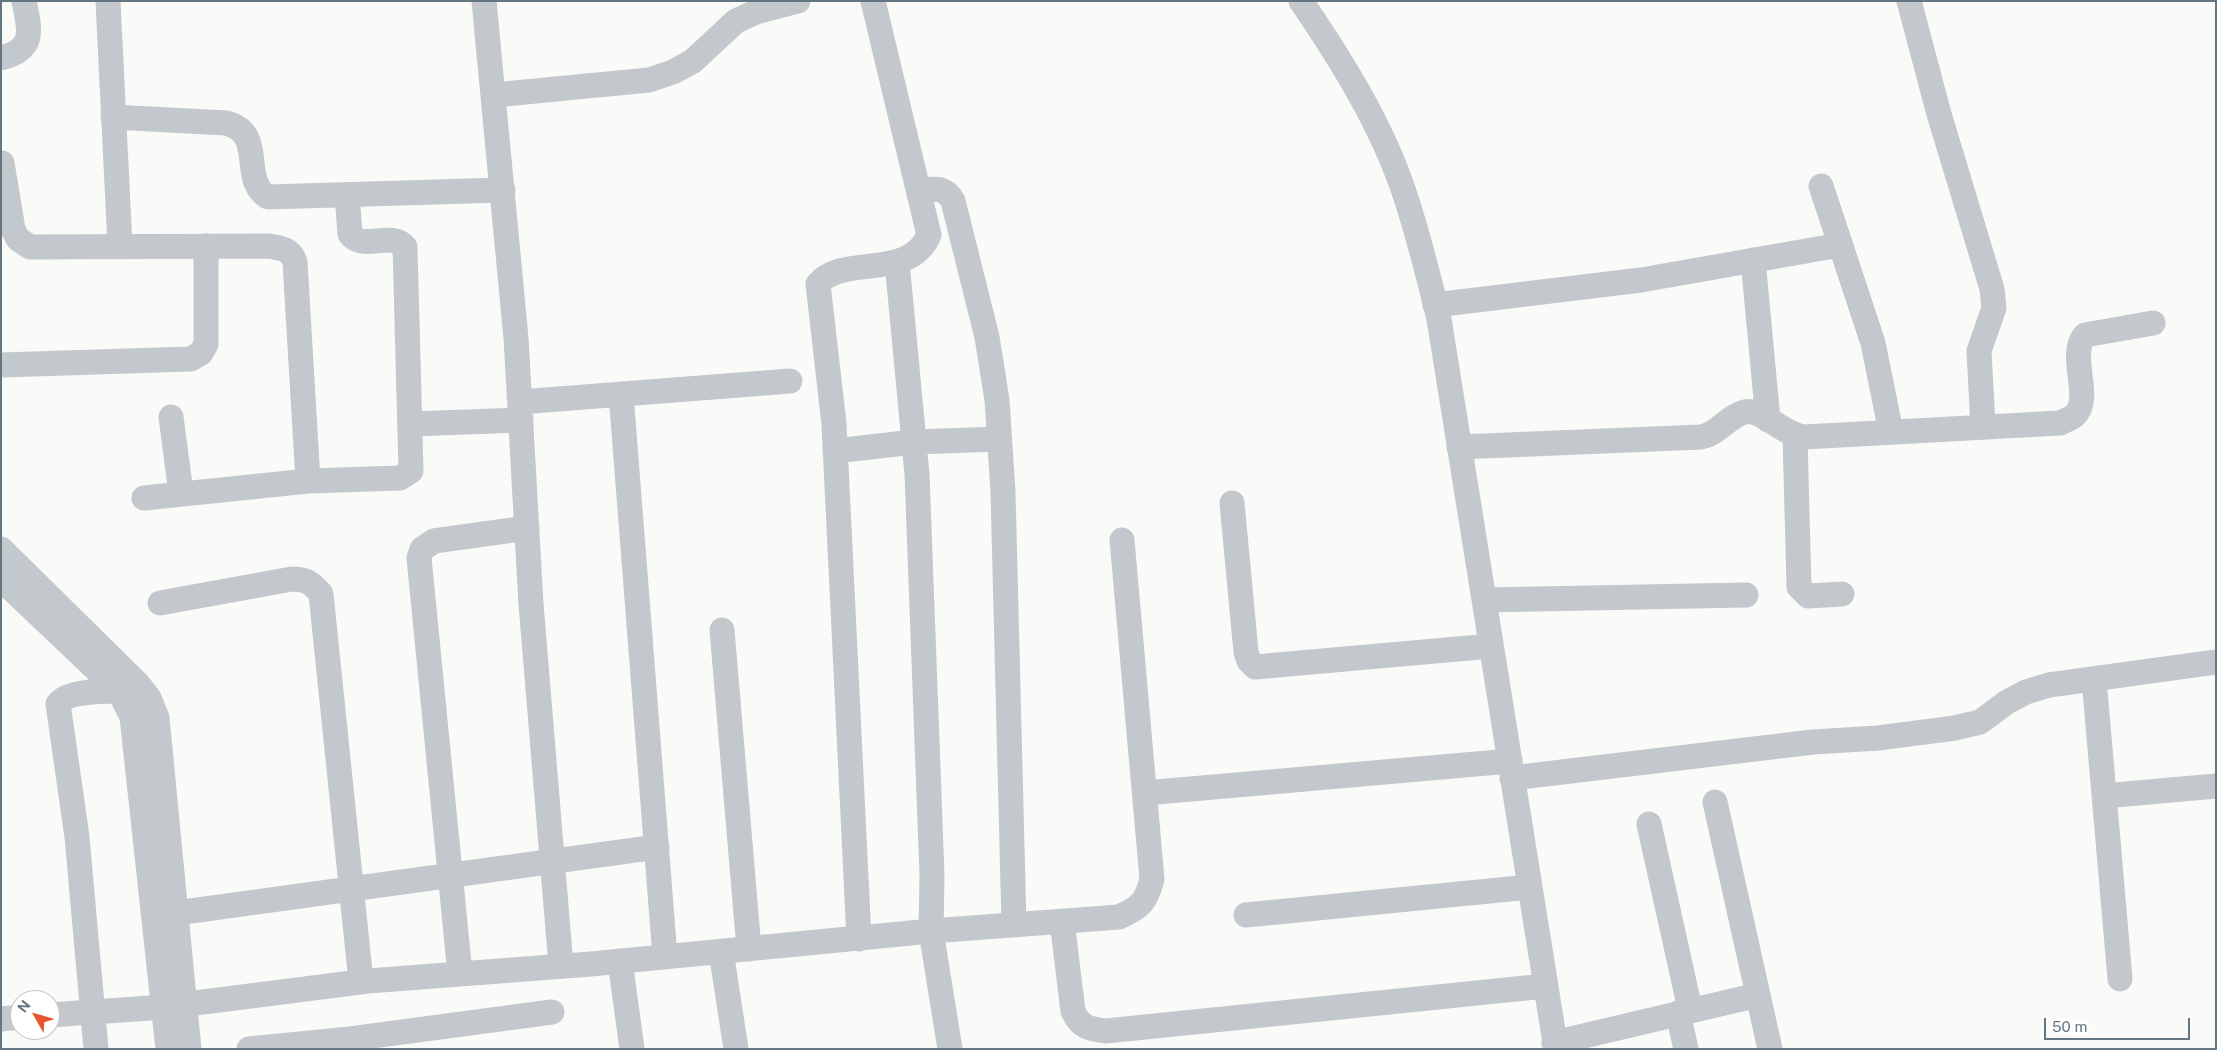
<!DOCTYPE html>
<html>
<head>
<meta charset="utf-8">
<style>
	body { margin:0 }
	#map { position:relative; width:2217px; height:1050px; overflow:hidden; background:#fafaf8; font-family:"Public Sans",sans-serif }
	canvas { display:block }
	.frame { position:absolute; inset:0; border:2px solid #657683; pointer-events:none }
	.north { position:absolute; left:10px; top:990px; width:50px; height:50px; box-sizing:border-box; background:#fff; border:1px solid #c1c8cd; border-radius:50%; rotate:308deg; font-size:14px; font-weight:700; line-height:20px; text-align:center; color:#657683 }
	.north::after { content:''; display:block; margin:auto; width:18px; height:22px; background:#e4572e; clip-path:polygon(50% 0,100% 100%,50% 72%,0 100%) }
	.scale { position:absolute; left:2044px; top:1018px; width:146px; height:22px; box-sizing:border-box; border:2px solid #657683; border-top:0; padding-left:6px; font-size:15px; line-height:18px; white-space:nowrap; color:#657683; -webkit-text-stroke:4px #fff; paint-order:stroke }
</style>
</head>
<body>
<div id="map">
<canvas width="2217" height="1050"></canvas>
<div class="frame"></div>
<div class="north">N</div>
<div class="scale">50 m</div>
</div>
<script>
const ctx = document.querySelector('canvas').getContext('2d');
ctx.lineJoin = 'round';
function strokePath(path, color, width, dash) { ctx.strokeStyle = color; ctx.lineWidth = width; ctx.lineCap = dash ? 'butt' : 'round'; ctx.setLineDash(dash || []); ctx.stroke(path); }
const minor = new Path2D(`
	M108,1L120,246
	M484,1L516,338L531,604L561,966
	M1301,1C1341,60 1380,122 1403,189C1418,232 1428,275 1439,319L1556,1049
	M1909,1L1939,114L1992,289L1994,308L1979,351L1983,427
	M1,58C36,49 30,30 24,1
	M494,95L649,80L673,72L693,61L736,21L756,12L798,1
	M113,117L226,123C267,133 239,180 268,197L503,190
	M2,163L13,229L18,239L30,247L269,246C281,248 291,249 295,262L308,481
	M1821,186L1873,343L1891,432
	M919,190C935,189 945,186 953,201L987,337L997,400L1003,492L1014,925
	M1753,260L1768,420
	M897,262L917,474L932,875L931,931L950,1049
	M1435,305L1641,280L1840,245
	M1,365L191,359L201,353L206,344V246
	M621,394L665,957
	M520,402L790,381
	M171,417L181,493
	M411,424L521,420
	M1795,436L1799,587L1808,596L1842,594
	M1459,447L1701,437C1718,434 1728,416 1745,412C1761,408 1784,435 1804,437L2060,423C2064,421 2070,419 2074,416C2094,399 2067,355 2085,335L2153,323
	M835,451L914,442L999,439
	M144,498L308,481L400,478L411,471L405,247C391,230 363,252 350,234L347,195
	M1232,503L1246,652L1249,661L1255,667L1491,646
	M1,549L138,684L149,698L157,718L189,1049
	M1,579L119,691L132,717L168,1049
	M1484,600L1746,595
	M160,603L292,579C306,579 312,583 321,594L361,982
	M722,630L749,949
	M2094,679L2120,979
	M1512,778L1813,742L1878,738L1955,728L1980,722L2007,702L2026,692L2049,685L2216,662
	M1145,793L1510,761
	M2104,796L2216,786
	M1715,802L1770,1049
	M1649,824L1690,1009
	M176,913L657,847
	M1246,915L1530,887
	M1062,921L1073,1011C1080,1027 1089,1029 1106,1031L1545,986
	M859,939L834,424L818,284C843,254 909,281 929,235L873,1
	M721,951L736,1049
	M620,961L632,1049
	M460,974L419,558L422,549L434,541L527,528
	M1678,1013L1686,1049
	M50,1015L164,1007L368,981L591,964L931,931L1119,917C1141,907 1146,902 1152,879L1122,540
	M1,1019L20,1017
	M1554,1043L1758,995
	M96,1049L77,837L58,704C68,690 102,692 119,691
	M249,1049L350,1039L552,1012`);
strokePath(minor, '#c3c8cc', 25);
</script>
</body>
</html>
